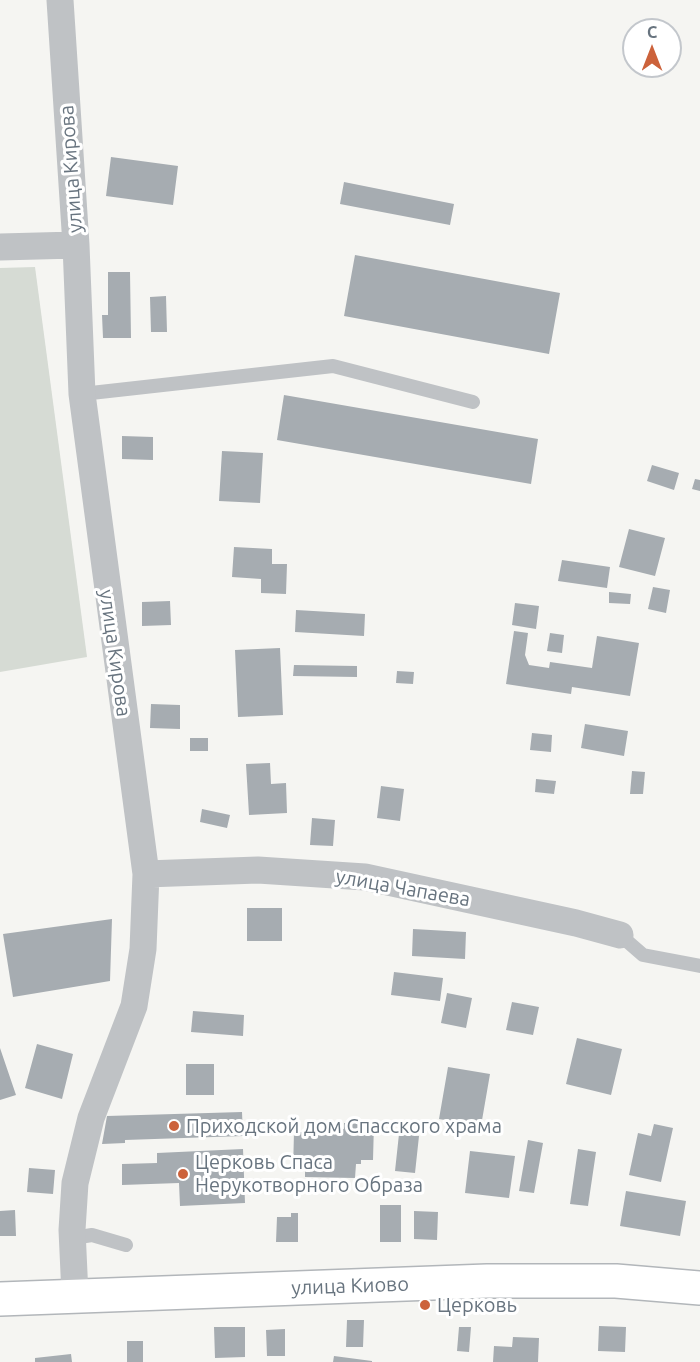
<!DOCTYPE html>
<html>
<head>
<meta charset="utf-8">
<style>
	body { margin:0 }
	#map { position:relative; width:700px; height:1362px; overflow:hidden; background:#f5f5f2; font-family:Ubuntu,sans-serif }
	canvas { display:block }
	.north { position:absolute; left:622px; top:18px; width:60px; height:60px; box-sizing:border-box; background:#fff; border:2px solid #c3c7cc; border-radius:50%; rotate:0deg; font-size:16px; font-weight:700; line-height:24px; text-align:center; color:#68747f }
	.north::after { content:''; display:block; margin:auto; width:21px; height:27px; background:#cc623b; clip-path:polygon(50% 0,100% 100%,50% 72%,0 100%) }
</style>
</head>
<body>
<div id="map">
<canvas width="700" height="1362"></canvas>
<div class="north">С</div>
</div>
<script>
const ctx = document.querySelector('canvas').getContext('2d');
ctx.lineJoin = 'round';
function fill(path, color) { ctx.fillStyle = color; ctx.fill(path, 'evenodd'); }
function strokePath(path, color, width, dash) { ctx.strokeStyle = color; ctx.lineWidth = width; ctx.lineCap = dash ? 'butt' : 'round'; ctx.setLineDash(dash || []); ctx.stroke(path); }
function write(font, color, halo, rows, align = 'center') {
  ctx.font = font + ' Ubuntu,sans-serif'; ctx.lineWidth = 6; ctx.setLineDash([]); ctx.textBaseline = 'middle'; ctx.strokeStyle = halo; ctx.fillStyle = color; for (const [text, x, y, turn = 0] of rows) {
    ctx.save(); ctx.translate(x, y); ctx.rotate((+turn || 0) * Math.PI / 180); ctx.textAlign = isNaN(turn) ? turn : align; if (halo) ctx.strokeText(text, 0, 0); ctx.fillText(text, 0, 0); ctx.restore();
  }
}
const green = new Path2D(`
	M35,267L87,657L0,672V268Z`);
const building = new Path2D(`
	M111,157L178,166L173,205L106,196Z
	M344,182L454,204L450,225L340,204Z
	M355,255L560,293L549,354L344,316Z
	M108,272H130L131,338H103L102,315H108Z
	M166,296L167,332H151L150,297Z
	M284,395L538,439L531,484L277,440Z
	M122,436L153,437V460L122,459Z
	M222,451L263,453L260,503L219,501Z
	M652,465L679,473L674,490L647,481Z
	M695,479L700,480V491L692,489Z
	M629,529L665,538L655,576L619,567Z
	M234,547L272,549V564H287L286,594L261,593V579L232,577Z
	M562,560L610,567L607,588L558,581Z
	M653,587L670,590L666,613L648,609Z
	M609,592L631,594L630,604L609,603Z
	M170,601L171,625L142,626V602Z
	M515,603L539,606L536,629L512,625Z
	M296,610L365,614L364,636L295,632Z
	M514,631L528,633L525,655L529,665L549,668L550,662L592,668L597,636L639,643L630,696L572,687L571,694L506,684Z
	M550,633L564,635L562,653L547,651Z
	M280,648L283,715L238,717L235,650Z
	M294,665L357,666V677L293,676Z
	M397,671L414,672L413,684L396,683Z
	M151,704L180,705V729L150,728Z
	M585,724L628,731L624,756L581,748Z
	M532,733L552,735L551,752L530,750Z
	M190,738H208V751H190Z
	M270,763L271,784L286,783L287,813L249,815L246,764Z
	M632,771L645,772L643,794H630Z
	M536,779L556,781L554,794L535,792Z
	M381,786L404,789L400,821L377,818Z
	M202,809L230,815L227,828L200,822Z
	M312,818L335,820L333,846L310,845Z
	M247,908H282V941H247Z
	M112,919L110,981L13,997L3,934Z
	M413,929L466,932L465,959L412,956Z
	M394,972L443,978L440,1001L391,995Z
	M447,993L472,998L466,1028L441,1023Z
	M512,1002L539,1007L533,1035L506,1030Z
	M193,1011L244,1015L243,1036L191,1032Z
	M577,1038L622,1049L611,1095L566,1084Z
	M37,1044L73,1054L62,1099L25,1088Z
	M0,1048L16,1095L0,1100Z
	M186,1064H214V1095H186Z
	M448,1067L490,1074L481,1126L439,1119Z
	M242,1112L243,1136L125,1140V1143L102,1144L107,1116Z
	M344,1123H374L373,1160H361V1164H356L355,1178L305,1177V1171H293L294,1132H335V1128L344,1129Z
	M654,1124L673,1128L661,1182L629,1175L638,1133L651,1136Z
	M399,1134L419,1136L415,1173L395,1171Z
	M528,1140L543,1143L534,1193L519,1191Z
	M243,1149L245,1203L180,1206L179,1183L122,1185V1164L157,1163V1153Z
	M578,1149L596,1152L588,1206L570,1204Z
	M470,1151L515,1156L509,1198L465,1193Z
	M29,1168L55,1170L53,1194L27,1192Z
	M626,1191L686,1201L680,1236L620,1226Z
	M380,1205H401V1242H380Z
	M15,1210L16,1236H0V1211Z
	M414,1211L438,1212L437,1240L414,1239Z
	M291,1213H298V1242H276L277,1217H291Z
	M347,1320H364L363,1347H346Z
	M599,1326L626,1327L625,1352L598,1351Z
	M214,1327H245V1357L215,1358Z
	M459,1327H471L469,1352L457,1351Z
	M285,1329V1356H267L266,1330Z
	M513,1337L539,1338L538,1362H493L494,1346L512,1347Z
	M127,1341H143V1362H127Z
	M71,1354L72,1362H35V1358Z
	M334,1356L372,1361V1362H333Z`);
const lane = new Path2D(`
	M82,394L333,366L473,402
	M620,935L643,955L700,966
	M73,1238L92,1235L126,1245`);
const street = new Path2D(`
	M60,0L76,245L82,394L146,874L143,949L134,1006L91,1118L75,1183L72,1230L75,1295
	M0,247L76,245
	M146,874L258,870L365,877L576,923L620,935`);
const secondary = new Path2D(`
	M0,1299L487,1281H616L700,1288`);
const markers = [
	[174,1126,6,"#cc623b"],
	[183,1174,6,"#cc623b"],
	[425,1305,6,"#cc623b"]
];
const streetNames = [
	["улица Кирова",71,169,-94],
	["улица Кирова",115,653,82],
	["улица Чапаева",403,888,10],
	["улица Киово",350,1286,-2]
];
const poiNames = [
	["Приходской дом Спасского храма",186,1126],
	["Церковь Спаса",195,1162],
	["Нерукотворного Образа",195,1185],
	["Церковь",437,1305]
];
fill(green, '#d6dbd4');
fill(building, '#a6acb1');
strokePath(secondary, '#b2b6ba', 36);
strokePath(lane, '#bfc2c5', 14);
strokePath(street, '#bfc2c5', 27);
strokePath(secondary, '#fff', 33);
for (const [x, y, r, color] of markers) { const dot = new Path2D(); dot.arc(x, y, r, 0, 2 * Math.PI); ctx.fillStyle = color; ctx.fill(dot); strokePath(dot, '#fff', 2); }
write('20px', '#68747f', '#fff', streetNames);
write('20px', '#68747f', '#fff', poiNames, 'left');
</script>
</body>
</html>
